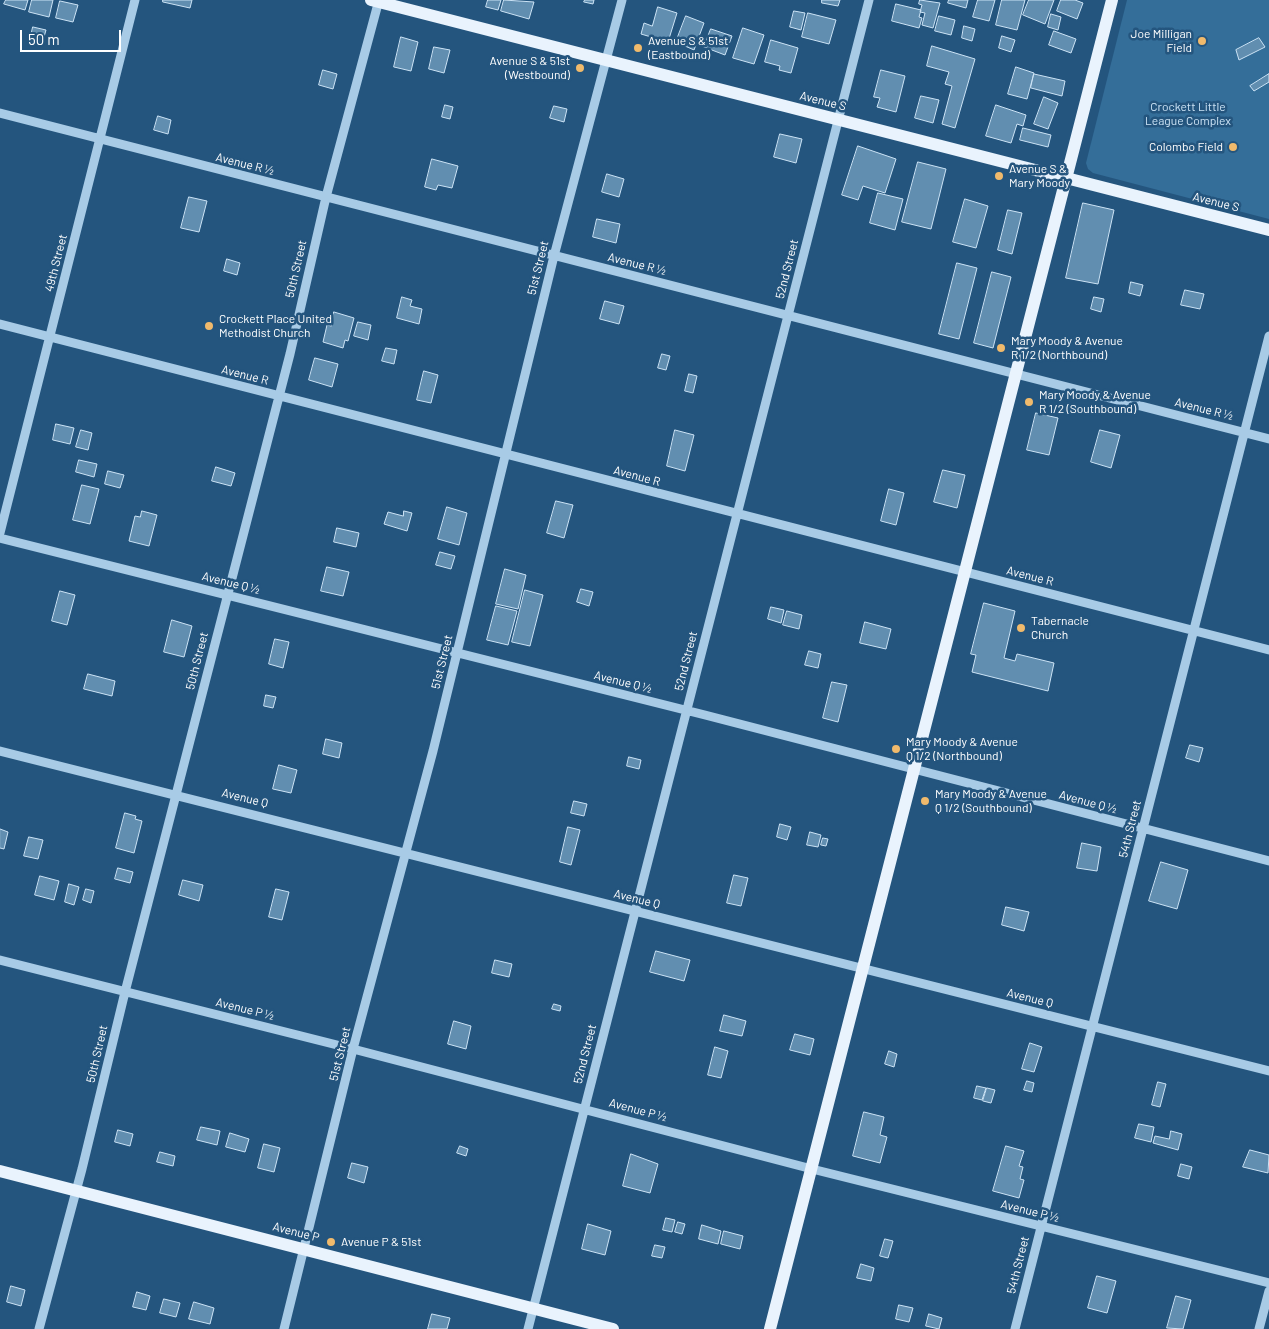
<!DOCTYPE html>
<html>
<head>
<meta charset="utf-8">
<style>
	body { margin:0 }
	#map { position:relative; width:1269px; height:1329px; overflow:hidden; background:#24557e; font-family:Barlow,sans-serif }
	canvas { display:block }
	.scale { position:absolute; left:20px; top:30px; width:101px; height:22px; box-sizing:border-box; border:2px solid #fff; border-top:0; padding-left:6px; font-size:15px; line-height:18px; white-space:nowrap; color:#fff; -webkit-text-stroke:4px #24557e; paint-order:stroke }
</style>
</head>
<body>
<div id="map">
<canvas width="1269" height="1329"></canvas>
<div class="scale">50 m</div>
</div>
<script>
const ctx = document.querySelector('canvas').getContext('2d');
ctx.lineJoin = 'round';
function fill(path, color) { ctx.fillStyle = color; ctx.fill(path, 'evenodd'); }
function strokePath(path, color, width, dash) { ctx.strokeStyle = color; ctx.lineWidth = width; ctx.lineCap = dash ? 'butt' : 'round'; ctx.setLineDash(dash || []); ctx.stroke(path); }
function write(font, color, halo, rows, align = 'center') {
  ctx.font = font + ' Barlow,sans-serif'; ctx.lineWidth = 5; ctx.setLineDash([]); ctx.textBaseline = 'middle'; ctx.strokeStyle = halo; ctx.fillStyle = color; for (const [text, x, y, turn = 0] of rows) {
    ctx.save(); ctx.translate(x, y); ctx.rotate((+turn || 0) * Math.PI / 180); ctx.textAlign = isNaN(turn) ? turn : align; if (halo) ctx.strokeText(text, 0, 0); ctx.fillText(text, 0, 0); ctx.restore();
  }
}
const green = new Path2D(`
	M1127,0H1269V219L1093,173L1088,169L1086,163Z`);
const building = new Path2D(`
	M6,0H28L25,10L4,4Z
	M32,0H53L49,17L29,12Z
	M163,0H192L190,8L163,2Z
	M488,0H501L498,10L486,7Z
	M504,0L534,2L529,19L501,11Z
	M585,0H594L593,4L584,2Z
	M822,0H840L838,6L822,3Z
	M920,0L940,3L933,28L922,25L925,13L920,12L922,5L919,4Z
	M949,0H968L966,8L948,3Z
	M978,0H995L989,21L973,17Z
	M1002,0H1025L1017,30L996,25Z
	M1029,0H1054L1045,24L1023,15Z
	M1061,0H1075L1083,3L1077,19L1057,11Z
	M60,1L78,5L73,22L56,18Z
	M896,4L921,10L919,17L922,18L919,28L892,21Z
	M658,7L677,13L668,42L641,34L644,23L652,26Z
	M794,11L805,13L801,30L790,27Z
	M808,13L836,20L829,44L802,37Z
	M1051,14L1061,17L1058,30L1048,27Z
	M686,16L704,23L694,50L676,42Z
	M939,16L955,20L951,35L935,31Z
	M964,26L975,29L972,41L962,38Z
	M33,27L46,30L42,44L30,41Z
	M743,28L764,35L754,64L733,58Z
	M711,29L732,36L725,55L704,47Z
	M1054,31L1076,39L1071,53L1049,45Z
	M1002,36L1015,40L1011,52L999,48Z
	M401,37L418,42L411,71L394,67Z
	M1259,38L1265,47L1239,60L1236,50Z
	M771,40L798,48L791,73L779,70L780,66L765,62Z
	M932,46L975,59L955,128L942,124L952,86L945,84L949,72L927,66Z
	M434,47L450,50L444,73L429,69Z
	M1016,67L1034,73L1027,99L1008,94Z
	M323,70L337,74L333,89L319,85Z
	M881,70L905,76L896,112L877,107L880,98L874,97Z
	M1034,74L1065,81L1062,96L1031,88Z
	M1269,74V82L1254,91L1250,86Z
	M921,96L939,100L933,123L915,118Z
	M1044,97L1058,103L1048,129L1034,124Z
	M445,105L453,107L450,119L442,117Z
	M996,105L1026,115L1023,126L1017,124L1011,143L986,136Z
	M554,106L567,109L564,122L550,118Z
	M158,116L171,120L168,134L154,130Z
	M1023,128L1051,135L1048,147L1020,140Z
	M780,134L802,139L796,163L774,157Z
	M858,146L896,159L885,193L863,186L858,200L842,195Z
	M432,159L458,166L452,188L438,185L436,190L425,187Z
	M918,162L946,169L931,229L902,222Z
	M607,174L624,179L619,197L602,192Z
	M878,193L903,199L895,230L870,223Z
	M189,197L207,201L199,232L181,228Z
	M965,199L988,206L976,248L953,242Z
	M1083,203L1114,210L1098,284L1066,278Z
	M1008,210L1022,213L1012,254L998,250Z
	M597,219L620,224L616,243L593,237Z
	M227,259L240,263L237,275L224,271Z
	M957,263L977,268L959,339L939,334Z
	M992,272L1011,277L993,348L974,343Z
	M1131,282L1143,285L1140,296L1129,293Z
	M1185,290L1204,294L1200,309L1181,305Z
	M402,297L412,300L410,306L422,309L419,324L397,318Z
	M1094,297L1104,299L1101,312L1091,309Z
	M605,301L624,306L619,324L600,319Z
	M334,312L354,318L348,341L345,340L343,348L323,342L327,325L331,326Z
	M358,322L371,325L368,340L354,336Z
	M386,348L397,350L394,364L382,361Z
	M662,354L670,356L666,370L658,368Z
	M315,358L338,364L332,387L309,380Z
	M424,371L438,375L431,403L417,400Z
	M689,374L697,376L693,393L685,391Z
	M1036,413L1058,418L1049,455L1027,450Z
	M56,424L74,428L70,444L53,440Z
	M81,430L92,433L88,450L76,447Z
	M675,430L694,435L685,471L667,466Z
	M1100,430L1120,435L1111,468L1091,462Z
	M79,460L97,464L94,477L76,472Z
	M216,467L235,473L231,486L212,481Z
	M943,470L965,475L957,508L934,502Z
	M108,471L124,475L120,488L105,484Z
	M82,485L99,489L90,524L73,520Z
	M889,489L904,493L896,525L881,521Z
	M556,501L573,505L564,538L547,533Z
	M447,507L467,513L459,545L438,539Z
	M142,511L157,515L149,546L129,541L135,516L140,517Z
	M404,511L412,513L407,531L384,524L388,512L403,516Z
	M337,528L359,533L356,547L334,542Z
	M440,552L455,556L451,569L436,565Z
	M327,567L349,572L343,596L321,591Z
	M505,569L526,575L518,609L496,604Z
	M581,589L593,592L589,606L577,602Z
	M525,590L543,595L530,646L512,642Z
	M60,591L75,595L67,625L52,621Z
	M984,603L1015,611L1004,658L1015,661L1017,654L1054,663L1048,691L972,672L976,655L971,654Z
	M496,606L517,611L508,645L487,640Z
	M771,607L784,610L781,623L768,619Z
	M787,611L802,615L799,629L783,625Z
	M172,620L192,626L184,657L164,652Z
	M865,622L891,629L886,649L860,643Z
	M275,639L289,642L283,668L269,664Z
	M809,651L821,654L818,668L805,665Z
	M88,674L115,681L112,696L84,689Z
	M832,682L847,685L838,722L823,718Z
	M266,695L276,697L273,708L264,706Z
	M326,739L342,743L339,758L323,754Z
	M1190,745L1203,748L1199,762L1186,758Z
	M629,757L641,760L639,769L627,766Z
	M279,765L297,770L291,793L273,789Z
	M574,801L587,804L584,816L571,813Z
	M125,813L136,816L135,819L142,821L134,853L116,848Z
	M780,824L791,827L787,840L777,837Z
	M568,827L580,830L571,865L560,862Z
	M0,829L8,832L4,849L0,848Z
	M810,832L821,835L818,847L807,845Z
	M29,837L43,840L38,859L24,856Z
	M823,838L828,839L826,846L821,845Z
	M1082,843L1101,847L1097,871L1077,868Z
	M1161,862L1188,870L1177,909L1149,901Z
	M118,868L133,872L130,883L115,879Z
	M734,875L748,878L741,906L727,903Z
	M40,876L59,881L54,900L35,895Z
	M183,880L203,885L199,901L179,895Z
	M69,884L79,887L74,905L65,902Z
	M86,889L94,891L91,903L83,900Z
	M276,889L289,892L282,920L269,917Z
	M1006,907L1029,912L1024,931L1002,925Z
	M656,951L690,960L684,981L650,972Z
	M495,960L512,964L509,977L492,973Z
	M554,1004L561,1006L560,1011L552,1009Z
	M724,1015L746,1021L742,1036L720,1031Z
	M454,1021L471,1026L466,1049L448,1044Z
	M795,1034L814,1039L810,1055L790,1050Z
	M1030,1043L1042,1047L1034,1072L1022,1069Z
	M715,1047L728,1051L721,1078L708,1075Z
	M889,1051L897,1054L894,1067L885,1064Z
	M1027,1081L1034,1083L1032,1092L1024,1090Z
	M1158,1082L1166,1084L1160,1107L1152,1105Z
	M977,1086L986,1088L982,1100L974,1098Z
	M987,1088L995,1090L991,1103L983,1101Z
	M864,1112L884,1117L880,1135L887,1137L880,1163L853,1156Z
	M1139,1124L1154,1127L1151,1142L1135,1138Z
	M201,1127L220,1131L217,1145L197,1140Z
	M118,1130L133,1134L130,1146L115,1142Z
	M1171,1131L1182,1134L1178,1150L1153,1143L1155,1136L1169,1139Z
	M230,1133L249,1139L245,1152L226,1147Z
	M264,1144L280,1148L274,1172L258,1168Z
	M460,1146L468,1149L466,1156L457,1153Z
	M1006,1146L1024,1151L1019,1166L1023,1167L1020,1179L1024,1180L1019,1198L993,1191Z
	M1250,1150L1269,1155L1268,1173L1243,1167Z
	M160,1152L175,1156L173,1166L157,1162Z
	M631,1154L658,1164L650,1193L623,1186Z
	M352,1163L368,1167L364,1183L348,1178Z
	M1181,1164L1192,1167L1189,1179L1178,1176Z
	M666,1218L675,1220L672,1232L663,1230Z
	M678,1222L685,1224L682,1234L675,1232Z
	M588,1224L611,1231L605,1255L582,1249Z
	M702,1225L721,1231L718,1244L699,1239Z
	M724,1231L743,1236L740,1249L721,1244Z
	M885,1239L893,1241L888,1258L880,1256Z
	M655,1245L665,1247L662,1258L652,1256Z
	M861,1264L874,1268L871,1281L857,1278Z
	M1097,1276L1116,1281L1107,1313L1088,1308Z
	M11,1286L25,1290L21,1306L7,1302Z
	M137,1292L150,1296L146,1310L133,1307Z
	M1176,1296L1191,1300L1183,1329L1167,1328Z
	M164,1299L180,1303L176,1317L160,1313Z
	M194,1302L214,1308L210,1324L189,1319Z
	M899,1305L913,1308L909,1322L896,1319Z
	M432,1314L450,1318L447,1329H428Z
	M929,1314L942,1318L939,1329L926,1326Z`);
const minor = new Path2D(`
	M0,113L1269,439
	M0,324L1269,650
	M0,533L135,0
	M0,538L705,715L1269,861
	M0,751C424,855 846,965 1269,1071
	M0,960L353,1049L812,1169L1269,1283
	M39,1329L82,1169L125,992L290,354L326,197L379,0
	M284,1329L353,1049L433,751L554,256L622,0
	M528,1329L869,0
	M1015,1329L1269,336
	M1259,1329L1269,1291`);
const major = new Path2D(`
	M371,0L1269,230
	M0,1171L613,1329
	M770,1329L1112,0`);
const markers = [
	[1202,41,5,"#f0ba6c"],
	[638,48,5,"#f0ba6c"],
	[580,68,5,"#f0ba6c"],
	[1233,147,5,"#f0ba6c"],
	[999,176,5,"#f0ba6c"],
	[209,326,5,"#f0ba6c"],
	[1001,348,5,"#f0ba6c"],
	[1029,402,5,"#f0ba6c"],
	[1021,628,5,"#f0ba6c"],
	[896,749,5,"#f0ba6c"],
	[925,801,5,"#f0ba6c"],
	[331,1242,5,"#f0ba6c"]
];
const poiNames = [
	["Joe Milligan",1192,34,"right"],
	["Field",1192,48,"right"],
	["Avenue S & 51st",648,41],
	["(Eastbound)",648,55],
	["Avenue S & 51st",570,61,"right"],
	["(Westbound)",570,75,"right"],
	["Colombo Field",1223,147,"right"],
	["Avenue S &",1009,169],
	["Mary Moody",1009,183],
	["Crockett Place United",219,319],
	["Methodist Church",219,333],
	["Mary Moody & Avenue",1011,341],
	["R 1/2 (Northbound)",1011,355],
	["Mary Moody & Avenue",1039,395],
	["R 1/2 (Southbound)",1039,409],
	["Tabernacle",1031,621],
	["Church",1031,635],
	["Mary Moody & Avenue",906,742],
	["Q 1/2 (Northbound)",906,756],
	["Mary Moody & Avenue",935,794],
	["Q 1/2 (Southbound)",935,808],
	["Avenue P & 51st",341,1242]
];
const streetNames = [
	["Avenue S",823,101,14],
	["Avenue R ½",245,164,14],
	["Avenue S",1216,202,14],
	["49th Street",56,263,-76],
	["Avenue R ½",637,264,14],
	["51st Street",538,268,-76],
	["50th Street",296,269,-77],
	["52nd Street",787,269,-76],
	["Avenue R",245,375,14],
	["Avenue R ½",1204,409,14],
	["Avenue R",637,476,15],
	["Avenue R",1030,576,14],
	["Avenue Q ½",231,583,14],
	["50th Street",197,661,-76],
	["52nd Street",686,661,-76],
	["51st Street",442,662,-76],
	["Avenue Q ½",623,682,14],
	["Avenue Q",245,798,14],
	["Avenue Q ½",1088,802,15],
	["54th Street",1130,829,-76],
	["Avenue Q",637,899,14],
	["Avenue Q",1030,998,14],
	["Avenue P ½",245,1009,14],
	["50th Street",97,1054,-77],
	["51st Street",340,1054,-76],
	["52nd Street",585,1054,-76],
	["Avenue P ½",638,1110,15],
	["Avenue P ½",1030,1211,14],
	["Avenue P",296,1232,14],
	["54th Street",1018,1265,-76]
];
const parkNames = [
	["Crockett Little",1188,107],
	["League Complex",1188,121]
];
fill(green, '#346e99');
fill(building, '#618eb0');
strokePath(building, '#cce3f5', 1);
strokePath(minor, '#a8cbe6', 9);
strokePath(major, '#e9f3fd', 12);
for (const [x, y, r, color] of markers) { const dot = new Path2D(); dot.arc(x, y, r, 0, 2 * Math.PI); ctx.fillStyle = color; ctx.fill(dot); strokePath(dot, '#24557e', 2); }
write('12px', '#fff', '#24557e', poiNames, 'left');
write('12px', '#fff', '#24557e', streetNames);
write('12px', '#cce3f5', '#24557e', parkNames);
</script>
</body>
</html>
